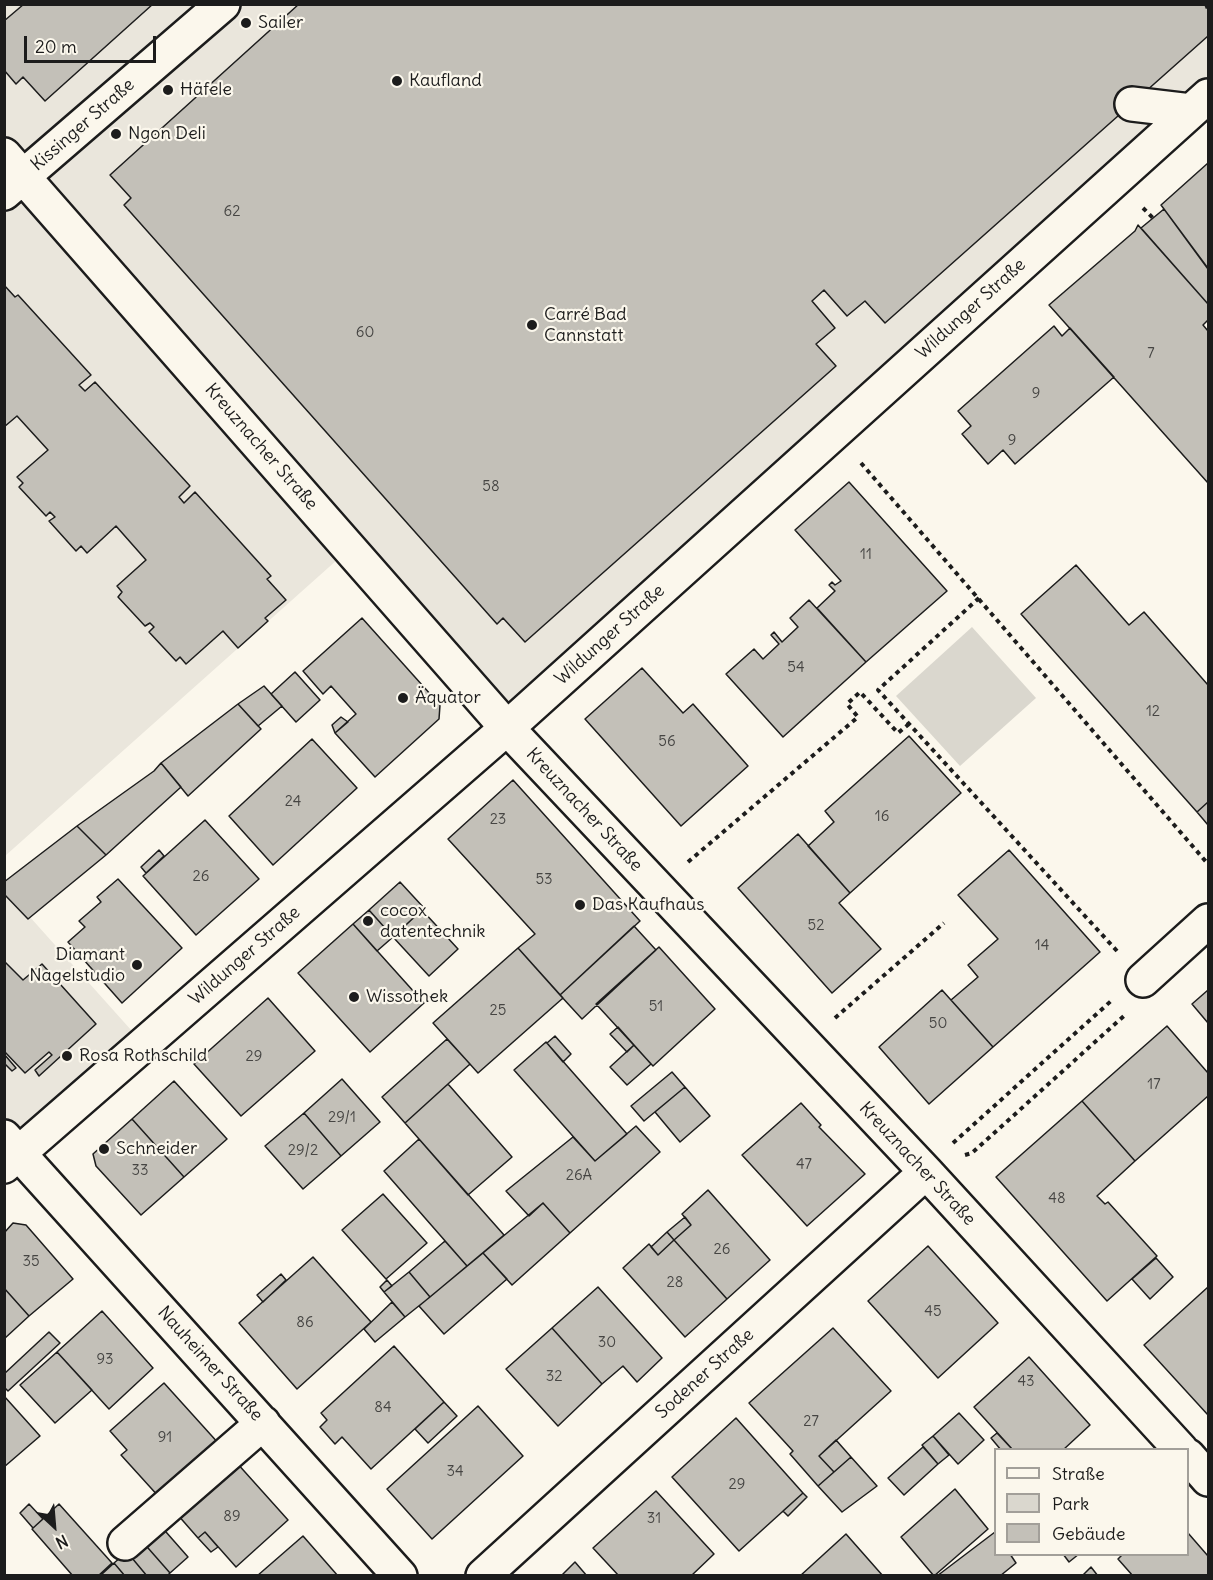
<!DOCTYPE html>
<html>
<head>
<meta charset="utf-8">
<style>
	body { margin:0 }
	#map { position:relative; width:1213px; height:1580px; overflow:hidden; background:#fbf7ec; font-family:Delius,sans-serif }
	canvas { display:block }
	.frame { position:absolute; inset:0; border:6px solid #1c1c1c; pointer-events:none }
	.legend { position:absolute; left:994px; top:1448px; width:195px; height:108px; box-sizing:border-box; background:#fbf7ec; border:2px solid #a29f99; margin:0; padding:8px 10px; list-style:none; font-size:18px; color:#1c1c1c }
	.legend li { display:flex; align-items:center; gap:12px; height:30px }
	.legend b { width:30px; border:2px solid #a29f99 }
	.north { position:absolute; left:24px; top:1496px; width:60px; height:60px; -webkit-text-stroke:4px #fbf7ec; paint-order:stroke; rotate:154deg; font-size:16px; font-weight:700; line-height:24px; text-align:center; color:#1c1c1c }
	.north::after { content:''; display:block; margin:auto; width:21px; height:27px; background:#1c1c1c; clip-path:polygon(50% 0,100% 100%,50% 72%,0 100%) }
	.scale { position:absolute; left:24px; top:36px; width:132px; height:27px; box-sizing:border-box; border:3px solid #1c1c1c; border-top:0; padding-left:8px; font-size:18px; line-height:21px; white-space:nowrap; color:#1c1c1c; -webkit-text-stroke:4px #fbf7ec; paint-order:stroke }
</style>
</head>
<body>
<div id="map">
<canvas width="1213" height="1580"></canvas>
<div class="frame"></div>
<ul class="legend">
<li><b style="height:8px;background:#fbf7ec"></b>Straße</li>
<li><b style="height:16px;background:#dad7ce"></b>Park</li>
<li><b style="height:16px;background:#c3c0b8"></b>Gebäude</li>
</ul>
<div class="north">N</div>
<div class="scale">20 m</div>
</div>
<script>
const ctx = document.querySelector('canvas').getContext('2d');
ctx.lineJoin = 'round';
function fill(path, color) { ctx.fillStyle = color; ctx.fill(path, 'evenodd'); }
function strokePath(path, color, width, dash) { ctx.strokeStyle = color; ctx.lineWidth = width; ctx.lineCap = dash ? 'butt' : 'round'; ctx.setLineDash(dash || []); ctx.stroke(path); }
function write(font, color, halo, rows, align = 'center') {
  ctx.font = font + ' Delius,sans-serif'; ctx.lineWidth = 4.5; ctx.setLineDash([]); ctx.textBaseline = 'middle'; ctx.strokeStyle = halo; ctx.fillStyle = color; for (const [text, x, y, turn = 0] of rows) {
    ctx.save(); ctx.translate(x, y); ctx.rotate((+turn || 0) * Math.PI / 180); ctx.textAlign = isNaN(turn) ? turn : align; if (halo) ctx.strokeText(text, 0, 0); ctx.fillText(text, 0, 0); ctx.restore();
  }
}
const built = new Path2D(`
	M5,5H1208V96L509,715L356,543L5,856Z
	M4,888L140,1040L4,1161Z`);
const green = new Path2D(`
	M972,627L1036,698L960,766L896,696Z`);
const building = new Path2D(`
	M24,4H153L45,101L23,77L16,84L4,70V21Z
	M299,4H1208V36L885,323L865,301L847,316L824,290L812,301L835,328L816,344L836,366L525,642L503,618L497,624L124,205L131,198L110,175Z
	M1208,163V266L1207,267L1161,205Z
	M1164,209L1208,269V304L1141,228Z
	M1138,225L1208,304V320L1203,325L1208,331V483L1049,305L1135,231Z
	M4,285L15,297L18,295L91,375L79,385L85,391L95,382L190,486L179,497L184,503L195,492L271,576L267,579L286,600L265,618L268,621L238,648L223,631L186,664L180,657L176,661L149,632L154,627L150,623L145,626L118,597L122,592L117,586L146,560L116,526L87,553L81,546L76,551L49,521L55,517L50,512L46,516L19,487L23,483L17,477L48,450L17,416L4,427Z
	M1054,326L1062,336L1070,328L1114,377L1015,464L1003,450L988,464L962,434L971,426L958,411Z
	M849,482L947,591L866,662L817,608L835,591L829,585L832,582L835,585L841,581L795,530Z
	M1076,565L1129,625L1144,612L1208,685V802L1197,812L1021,614Z
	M809,600L866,662L783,737L726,674L754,649L763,659L779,644L771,635L774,632L782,642L798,627L790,618Z
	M362,618L440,705L439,719L375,777L335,733L356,714L331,686L323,694L303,671Z
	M642,668L683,713L693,704L748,766L681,826L585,719Z
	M295,672L320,700L296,722L271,694Z
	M264,686L282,706L258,726L238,704Z
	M238,704L261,729L188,796L161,763Z
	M341,717L348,722L335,733L332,725Z
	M909,736L961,793L850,893L808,846L834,822L825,811Z
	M312,739L357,788L273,865L229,816Z
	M161,763L181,787L106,855L77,826L154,771Z
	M513,780L640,921L560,995L518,948L535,934L448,839Z
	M1208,802V825L1197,812Z
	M205,820L259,879L196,935L143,876Z
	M77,826L106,855L28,919L4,894V882Z
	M798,834L850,893L839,903L881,949L832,993L738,888Z
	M159,850L164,856L146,873L141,867Z
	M1009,850L1100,952L993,1047L951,1000L978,977L968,965L998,939L958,895Z
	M118,879L182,948L122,1003L68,942L85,927L79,921L101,902L97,897Z
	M400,882L424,908L393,937L369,910Z
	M369,910L393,937L377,951L353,924Z
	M422,910L458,949L429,976L393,937Z
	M353,924L424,1003L370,1052L298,973Z
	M634,926L656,950L582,1019L560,995Z
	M659,947L715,1009L653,1066L596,1004Z
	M518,948L563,998L478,1073L433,1023Z
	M4,961L23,980L42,964L96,1024L39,1076L35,1070L52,1055L49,1052L25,1073L4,1051Z
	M942,990L993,1047L929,1104L879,1047Z
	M1208,990V1023L1192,1004Z
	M268,998L315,1051L241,1116L194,1064Z
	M1167,1026L1208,1073V1096L1135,1161L1082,1101Z
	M618,1027L634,1045L627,1052L610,1034Z
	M555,1036L571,1054L563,1062L547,1043Z
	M447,1039L470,1064L405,1123L382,1097Z
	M546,1042L627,1134L595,1161L514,1070Z
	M634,1045L651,1064L627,1085L610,1067Z
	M4,1054L16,1068L12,1071L4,1063Z
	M672,1072L685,1087L644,1121L631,1106Z
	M342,1079L380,1122L341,1156L304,1113Z
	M174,1081L227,1139L184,1177L132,1119Z
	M448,1084L512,1157L468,1195L405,1123Z
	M685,1087L710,1116L680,1142L655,1112Z
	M1082,1101L1135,1161L1097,1196L1105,1204L1108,1202L1157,1256L1107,1301L996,1177Z
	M801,1103L821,1125L819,1127L865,1174L807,1226L742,1155Z
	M304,1113L341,1156L303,1189L265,1146Z
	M132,1119L184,1177L141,1215L96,1166L93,1154Z
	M636,1126L660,1152L570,1233L543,1203L529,1216L506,1191L573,1137L595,1161Z
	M419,1139L504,1235L467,1266L384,1171Z
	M708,1190L770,1260L727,1299L674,1240L691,1225L682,1214Z
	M383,1194L427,1243L386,1279L342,1230Z
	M543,1203L570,1233L512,1285L483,1253Z
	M685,1217L691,1225L674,1240L667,1232Z
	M13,1223L26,1225L73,1279L29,1316L4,1288V1233Z
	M667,1232L674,1240L658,1255L651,1247Z
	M674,1240L727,1299L685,1337L623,1268L649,1244L658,1255Z
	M445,1241L467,1266L430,1297L409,1272Z
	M928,1246L998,1323L938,1378L868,1301Z
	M483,1253L507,1279L444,1334L419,1306Z
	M313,1257L371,1322L297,1389L239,1323Z
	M1156,1258L1173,1277L1150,1299L1132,1279Z
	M409,1272L430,1297L405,1317L384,1292Z
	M281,1274L286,1280L263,1302L257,1295Z
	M387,1280L392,1286L384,1292L380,1287Z
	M598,1287L662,1358L637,1382L623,1366L602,1384L552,1328Z
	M1208,1287V1415L1144,1345Z
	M4,1288L29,1316L4,1339Z
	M392,1302L405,1317L375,1342L364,1329Z
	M102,1311L153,1368L109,1409L57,1352Z
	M552,1328L602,1384L558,1426L506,1369Z
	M833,1328L891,1391L819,1456L834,1472L818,1486L790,1454L793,1451L749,1403Z
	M49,1332L60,1343L8,1391L4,1387V1374Z
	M394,1346L444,1402L371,1469L342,1437L335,1444L320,1427L327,1420L321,1413Z
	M57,1352L92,1390L55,1423L20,1385Z
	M1029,1357L1090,1425L1063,1450H1013L974,1407Z
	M164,1383L220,1445L160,1498L121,1455L127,1450L110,1431Z
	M4,1396L40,1436L4,1467Z
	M444,1402L457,1416L428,1443L415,1429Z
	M478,1406L523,1456L432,1539L387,1489Z
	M959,1413L984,1440L958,1464L933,1436Z
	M736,1418L803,1493L739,1551L672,1477Z
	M997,1433L1012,1449L1001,1450L991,1438Z
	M933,1436L949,1455L938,1464L922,1445Z
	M836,1440L851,1457L834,1472L819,1456Z
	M923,1447L938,1464L904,1495L888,1478Z
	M851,1457L877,1486L842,1512L818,1486Z
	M236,1462L288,1520L236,1567L205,1532L198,1538L177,1514Z
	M955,1489L988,1529L934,1576L901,1537Z
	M656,1491L714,1554L691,1576H619L593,1548Z
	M803,1493L807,1497L788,1516L783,1511Z
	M29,1504L43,1519L33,1528L20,1513Z
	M59,1504L112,1563L98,1576H73L32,1529Z
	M159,1524L188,1557L170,1573L141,1540Z
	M205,1532L218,1547L211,1552L198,1538Z
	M995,1532L996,1554H1010L1016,1563L1000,1576H937Z
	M1188,1533L1208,1556V1576H1133L1118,1559L1123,1554H1188Z
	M846,1534L883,1576H800Z
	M303,1536L338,1576H257Z
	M141,1540L170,1573L167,1576H147L127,1552Z
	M127,1552L147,1576H125L114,1563Z
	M1063,1554H1079L1069,1562Z
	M575,1562L587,1576H561Z
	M114,1563L125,1576H102L101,1575Z
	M1091,1567L1098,1576H1082Z`);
const path = new Path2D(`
	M1206,4L1208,9
	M1143,208L1153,218
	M861,463L1208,864
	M979,598L878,690L1117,951
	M688,862L858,717L847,704L860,692L898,733L909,724
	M835,1018L944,923
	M953,1143L1111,1001
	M965,1155L972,1153L1126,1014`);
const minor = new Path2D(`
	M1132,104L1191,111
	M4,155L507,728L926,1172L1181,1450
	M4,193L223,4
	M1143,980L1208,921
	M4,1137L400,1576
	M4,1166L507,728L1208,96
	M1188,1456L1208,1479
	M125,1543L263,1423
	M483,1576L926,1172`);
const markers = [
	[246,23,6,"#1c1c1c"],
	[397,81,6,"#1c1c1c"],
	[168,90,6,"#1c1c1c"],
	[116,134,6,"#1c1c1c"],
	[532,325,6,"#1c1c1c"],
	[403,698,6,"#1c1c1c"],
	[580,905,6,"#1c1c1c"],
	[368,921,6,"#1c1c1c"],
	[137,965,6,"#1c1c1c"],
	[354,997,6,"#1c1c1c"],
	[67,1056,6,"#1c1c1c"],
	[104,1149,6,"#1c1c1c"]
];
const numberNames = [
	["62",232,212],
	["60",365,333],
	["7",1151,354],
	["9",1036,394],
	["9",1012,441],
	["58",491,487],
	["11",866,555],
	["54",796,668],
	["12",1153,712],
	["56",667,742],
	["24",293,802],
	["16",882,817],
	["23",498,820],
	["26",201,877],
	["53",544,880],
	["52",816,926],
	["14",1042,946],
	["51",656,1007],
	["25",498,1011],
	["50",938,1024],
	["29",254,1057],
	["17",1154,1085],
	["29/1",342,1118],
	["29/2",303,1151],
	["47",804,1165],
	["33",140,1171],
	["26A",579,1176],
	["48",1057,1199],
	["26",722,1250],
	["35",31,1262],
	["28",675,1283],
	["45",933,1312],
	["86",305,1323],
	["30",607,1343],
	["93",105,1360],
	["32",554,1377],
	["43",1026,1382],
	["84",383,1408],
	["27",811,1422],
	["91",165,1438],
	["34",455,1472],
	["29",737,1485],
	["89",232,1517],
	["31",654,1519]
];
const poiNames = [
	["Sailer",258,23],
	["Kaufland",409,81],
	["Häfele",180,90],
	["Ngon Deli",128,134],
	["Carré Bad",544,315],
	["Cannstatt",544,336],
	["Äquator",415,698],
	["Das Kaufhaus",592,905],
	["cocox",380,911],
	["datentechnik",380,932],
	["Diamant",125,955,"right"],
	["Nagelstudio",125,976,"right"],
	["Wissothek",366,997],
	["Rosa Rothschild",79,1056],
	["Schneider",116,1149]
];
const streetNames = [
	["Kissinger Straße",83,125,-41],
	["Wildunger Straße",971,309,-42],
	["Kreuznacher Straße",261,447,49],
	["Wildunger Straße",610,635,-42],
	["Kreuznacher Straße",584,810,47],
	["Wildunger Straße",245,956,-41],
	["Kreuznacher Straße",917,1164,47],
	["Nauheimer Straße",210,1364,48],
	["Sodener Straße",705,1374,-42]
];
fill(built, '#eae6dc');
fill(green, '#dad7ce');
fill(building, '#c3c0b8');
strokePath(building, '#1c1c1c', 1.5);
strokePath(minor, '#1c1c1c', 38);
strokePath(path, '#1c1c1c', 4, [4.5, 4.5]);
strokePath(minor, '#fbf7ec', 33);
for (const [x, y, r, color] of markers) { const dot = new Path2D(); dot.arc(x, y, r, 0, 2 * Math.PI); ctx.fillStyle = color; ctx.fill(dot); strokePath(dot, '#fbf7ec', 2); }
write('15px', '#464543', null, numberNames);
write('18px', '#1c1c1c', '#fbf7ec', poiNames, 'left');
write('18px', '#1c1c1c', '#fbf7ec', streetNames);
</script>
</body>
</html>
